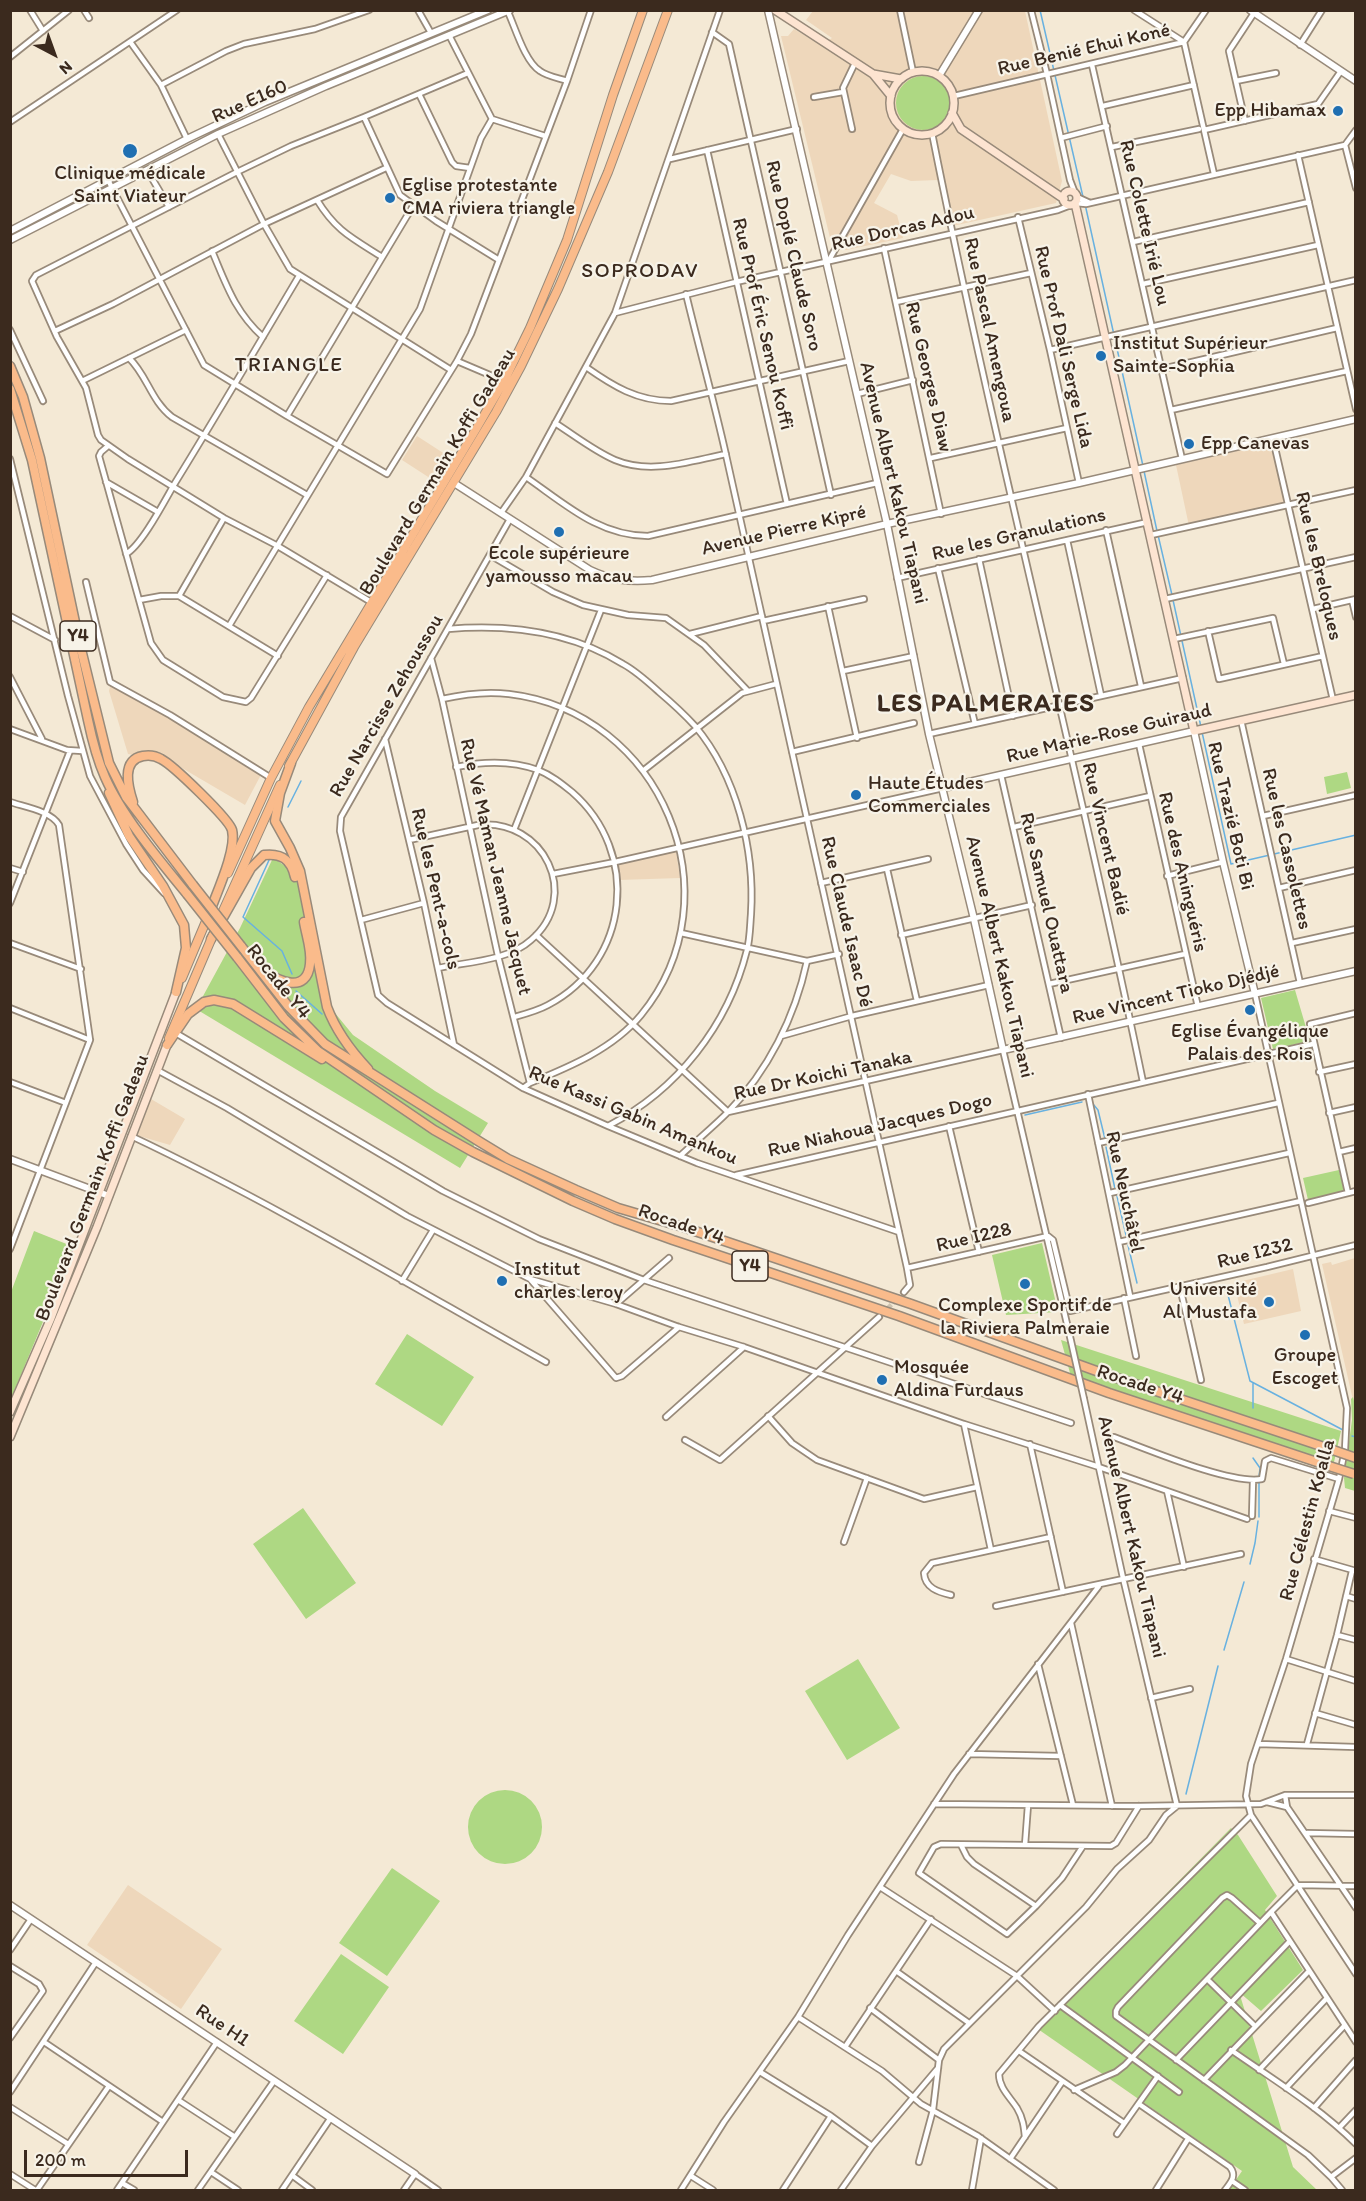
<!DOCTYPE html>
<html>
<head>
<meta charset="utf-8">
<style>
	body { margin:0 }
	#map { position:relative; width:1366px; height:2201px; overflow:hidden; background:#f4e9d5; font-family:Itim,sans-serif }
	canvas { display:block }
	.frame { position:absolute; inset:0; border:12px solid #3b2a1e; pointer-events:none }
	.north { position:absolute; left:24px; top:24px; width:60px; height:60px; -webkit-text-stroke:4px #f7f3e8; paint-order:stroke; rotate:139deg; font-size:16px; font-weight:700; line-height:24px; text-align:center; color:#3b2a1e }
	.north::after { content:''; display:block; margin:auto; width:21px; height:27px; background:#3b2a1e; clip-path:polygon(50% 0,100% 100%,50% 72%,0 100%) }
	.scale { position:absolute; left:24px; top:2150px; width:164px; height:27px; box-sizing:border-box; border:3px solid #3b2a1e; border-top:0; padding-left:8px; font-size:18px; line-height:21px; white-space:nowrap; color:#3b2a1e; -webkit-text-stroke:4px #f7f3e8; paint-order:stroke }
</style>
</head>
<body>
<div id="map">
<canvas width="1366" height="2201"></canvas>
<div class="frame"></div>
<div class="north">N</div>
<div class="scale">200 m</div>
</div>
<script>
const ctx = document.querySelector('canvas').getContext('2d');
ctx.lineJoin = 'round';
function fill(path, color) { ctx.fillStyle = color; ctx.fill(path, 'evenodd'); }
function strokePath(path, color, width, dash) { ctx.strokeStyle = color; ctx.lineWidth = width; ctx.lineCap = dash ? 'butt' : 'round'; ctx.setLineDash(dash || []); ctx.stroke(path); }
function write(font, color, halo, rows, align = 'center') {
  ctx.font = font + ' Itim,sans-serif'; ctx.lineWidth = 4.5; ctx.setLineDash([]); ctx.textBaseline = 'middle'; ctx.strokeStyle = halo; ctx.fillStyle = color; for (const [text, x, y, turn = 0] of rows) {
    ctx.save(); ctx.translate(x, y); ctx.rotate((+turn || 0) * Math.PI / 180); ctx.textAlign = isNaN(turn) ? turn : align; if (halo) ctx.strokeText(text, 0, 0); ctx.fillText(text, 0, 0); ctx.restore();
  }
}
const built = new Path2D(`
	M813,11H1025L1062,181L1056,203L948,227L938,180L911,181L891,174L874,203L897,215L903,238L846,250L832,246L781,36H788L794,29L821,45L832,38L806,20Z
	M417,436L451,458L436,482L402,460Z
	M1271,443L1285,503L1189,526L1176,465Z
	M112,679L161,706L264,769L245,805L153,751L134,755L128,754L109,691Z
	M676,851L680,878L619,880L617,864Z
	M151,1099L185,1119L170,1145L136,1135Z
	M1355,1258H1356L1355,1409L1322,1264L1331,1262L1332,1265Z
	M1293,1269L1301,1311L1244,1324L1234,1283Z
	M128,1885L222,1949L181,2009L87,1945Z`);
const green = new Path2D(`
	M896 103a27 27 0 1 1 54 0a27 27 0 1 1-54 0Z
	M1347,772L1351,788L1327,794L1324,777Z
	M275,859L298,875L321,996L353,1035L435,1091L488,1123L460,1168L196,1009L240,928L272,860Z
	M1295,990L1310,1041L1273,1049L1261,998Z
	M1339,1170L1344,1191L1308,1200L1303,1178Z
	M34,1231L74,1247L11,1399V1292Z
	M1042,1243L1058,1312L1006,1315L992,1255Z
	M407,1334L474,1377L442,1426L375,1384Z
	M1061,1340L1341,1431L1332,1471L1235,1437L1073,1384Z
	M1353,1397L1356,1409L1355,1491L1345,1488L1344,1478L1352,1420L1351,1399Z
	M303,1508L356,1583L306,1619L253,1544Z
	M858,1659L900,1728L847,1760L805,1691Z
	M468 1827a37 37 0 1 1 74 0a37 37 0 1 1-74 0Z
	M1231,1828L1238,1835L1277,1896L1265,1910L1303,1970L1261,2011L1239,1992L1293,2167L1317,2190H1229L1242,2171L1035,2027Z
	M392,1868L440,1901L387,1976L339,1943Z
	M341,1954L389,1987L343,2054L294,2021Z`);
const stream = new Path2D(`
	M1040,10L1083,197
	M1085,204L1143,466
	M1144,471L1157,531
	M1158,535L1172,595
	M1173,600L1201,727
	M1202,732L1231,864L1356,835
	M288,807L301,781
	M270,858L243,917L282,951L292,974
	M296,991L322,1014
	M1093,1104L1098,1110L1105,1139
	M1025,1115L1082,1102
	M1106,1147L1115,1189
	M1117,1196L1126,1235
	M1128,1245L1137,1283
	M1187,1292L1218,1287L1227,1291L1250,1381L1343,1430
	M1253,1383V1408
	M1352,1436L1356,1437
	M1253,1458L1260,1468L1259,1477
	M1259,1517V1481
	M1250,1564L1255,1543L1258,1521
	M1224,1650L1244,1582
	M1186,1794L1218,1666`);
const minorTunnel = new Path2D(`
	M879,1317L904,1292`);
const minor = new Path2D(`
	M30,10L43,31
	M84,10L89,18
	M418,10L431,33
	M900,10L913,72
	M1031,10L1047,74L1070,180L1075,193
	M1134,10L1184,42L1214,174
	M508,12C515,27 525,62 540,71C547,76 558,78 567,81
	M712,32L729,44L831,495
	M449,35L492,119L545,136
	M131,43L161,85L187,139
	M1300,45L1322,10
	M10,57L69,10
	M1092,65L1182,459
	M1236,81L1276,73
	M161,85L226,51L244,44L315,29L369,10
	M419,94L452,162L456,166L470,168
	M954,96L1184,42L1206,10
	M814,97L843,92
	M1103,106L1194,85
	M364,117L400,195L436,221L499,260
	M1245,121L1229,51L1254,13
	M10,122L177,10
	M852,129L843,88L855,63
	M1204,130L1318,104L1341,71
	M932,133C995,451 1078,765 1143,1082
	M218,134L264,224L290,269L451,370
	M1061,138L1107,126
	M1345,145L1356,188
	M1112,147L1199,129
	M707,150L787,504
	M1298,155L1356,409
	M670,159L797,129
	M147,170L169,207
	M108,180L204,365L287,416L387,474L457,361L471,334L567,81L591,10
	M1077,197L1090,203
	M317,200C336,231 352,238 382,257
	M1075,203L1086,204L1345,145L1356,130
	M1018,217L1050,350L1079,483
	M1133,242L1309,202
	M884,248L941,514
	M212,251C226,284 235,312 263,337
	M828,262L903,129
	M1143,284L1318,245
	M686,294C699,348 714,401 726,455C786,726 847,997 907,1268L910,1285L904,1292
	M896,302L1031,273
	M615,313L736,282L1058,210L1071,205
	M10,330L43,401
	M55,331L113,304L264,224L386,168
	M1050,350L1356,280
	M129,358C147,375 151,401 172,417L307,495
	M457,361L504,381
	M586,367C613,386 637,401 671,401L849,361
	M1162,369L1337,328
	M82,381L186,330
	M857,394L913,380
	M1171,410L1347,371
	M287,416L413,206
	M555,423C574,435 594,451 615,460C651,475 690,461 726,454
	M1273,439L1333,700
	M108,446L101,452L99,456L151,643L163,660L223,697L246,702L251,698L327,575
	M931,458L1067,428
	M10,459L68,696L90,776L126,844L143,870L164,893
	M526,477C565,504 599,536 648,536L877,483
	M106,482L158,512
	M501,513L526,477L615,313L720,10
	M510,519L341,817L340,831L378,995L387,1003L523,1088L608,1126L697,1163L899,1232
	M1106,530L1141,686
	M1151,535L1356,490
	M1067,540L1101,695
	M126,554C142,545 165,500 175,483C217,415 258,345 299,276
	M490,555L553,592L583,605L628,615L666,618L704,645L747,690
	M979,559L1013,716
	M938,568L975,724
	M897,578L1148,522
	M86,582L110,682L170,715L271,778
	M179,596L224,518
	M1165,599L1356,557
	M139,600L161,596H179L278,656
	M1352,600L1356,617
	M371,602L276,545L224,518L128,459L101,440L98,435L86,388L57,337L32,281L36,275L237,172L291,146L364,117L468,73
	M828,606L857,738
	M1313,609L1356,599
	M10,616L55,640
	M763,621L864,599
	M229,626L420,309L481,138L492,119
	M448,629C508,624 571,632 623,664C636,671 648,682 659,692C672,703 684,714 695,726C737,776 755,850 751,914C750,926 750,939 747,950C728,1026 677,1090 608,1126
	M1208,631L1219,679L1323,656
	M690,634L762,616
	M1174,639L1273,618L1284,664
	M431,658L442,699L498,956L530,1083
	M843,671L914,656
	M10,677L42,739
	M442,699C464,694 486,691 509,694C661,712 739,895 641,1015C613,1049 569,1067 530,1083L523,1088
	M1241,720L1300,983
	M10,729L67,750L82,751
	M929,734L1183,678
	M385,739L424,903L454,1045
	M1139,744L1198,1007
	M792,752L914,723
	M456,767C484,761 511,760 538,770C551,775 561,783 572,792C641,852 630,962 548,1005C537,1011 525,1014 514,1017
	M644,770L742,693L776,684
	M1001,775L1061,1038
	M10,802C25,807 51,811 59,825L90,1040L10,1249
	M1263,816L1356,795
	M1014,827L1150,796
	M514,830L601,610
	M409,840L478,825C544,818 582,896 531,940C508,961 467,962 438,968
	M10,868L23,872
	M887,869L917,1001
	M553,874L615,862L943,788
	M1167,876L1223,862
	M821,883L928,859
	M1279,888L1356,870
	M10,903L70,751
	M361,920L424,903
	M681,933L807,961L839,954
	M536,935L728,1112L1003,1050L1071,1341
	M901,935L1032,905
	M10,943L81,969
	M1292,943L1356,929
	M1049,984L1185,954
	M1255,994L1347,1408L1345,1450L1339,1479L1286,1659L1251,1764L1246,1796L1251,1815L1356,1974
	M10,1008L90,1040
	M174,1032L443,1191L539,1239L644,1280L1071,1423
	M781,1036L852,1016L989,985
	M157,1070L227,1108L407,1216L530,1279L616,1304L679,1327L744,1347L964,1424L1099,1467L1247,1519
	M1319,1072L1356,1064
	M10,1082L66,1103
	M1088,1094L1130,1296
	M1329,1113L1356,1107
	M949,1126L979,1252
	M131,1136C273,1203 409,1285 546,1362
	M1098,1143L1278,1103
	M1339,1152L1356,1148
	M680,1156C696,1141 713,1127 728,1112C768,1071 795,1017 807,961
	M736,1175L1313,1044
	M1110,1193L1289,1153
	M1348,1193L1310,1024L1356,1013
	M1308,1203L1356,1191
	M1119,1242L1301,1201
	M907,1268L1048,1236L1053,1240L1070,1311L1267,1267L1356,1245
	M530,1279L616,1378L622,1376L679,1327
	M402,1281L433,1230
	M1180,1287L1201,1380
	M1124,1298L1136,1356
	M616,1304L669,1258
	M1084,1399L1123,1578L1177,1806
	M768,1416L792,1443L817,1460L924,1499L977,1487
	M666,1417L744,1347
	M964,1424L991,1550
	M1114,1437C1147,1449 1231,1485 1262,1479L1265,1461L1271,1458L1339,1479
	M685,1440L720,1460L879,1317
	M1030,1444L1063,1592
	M1167,1491L1184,1567
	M1329,1511L1356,1518
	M1252,1516L1253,1480
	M844,1542L867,1478
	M1314,1559L1356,1571
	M951,1595C938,1592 925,1588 924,1573L932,1563L1051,1537
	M1346,1596L1356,1599
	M996,1606L1241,1554
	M1071,1623L1112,1806
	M1337,1635L1356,1640
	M1286,1659L1356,1681
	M1038,1664L1073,1805
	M1151,1698L1190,1689
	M1315,1713L1356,1725
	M1258,1744L1356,1747
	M1307,1744L1337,1635L1352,1571
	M969,1754L1061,1756
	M1285,1795L1287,1807L1356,1908
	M1267,1802L1287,1807
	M934,1804L1139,1806L1261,1804L1285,1795H1356
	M1307,1833L1356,1834
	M961,1845L967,1857L974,1864L1036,1906
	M1025,1845L1028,1805
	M1083,1846L1062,1878L1036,1906L1007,1934L919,1873L934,1847L941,1844L1111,1846L1116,1843L1139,1806
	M880,1887L1017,1976L1055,2011
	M1271,1912L1356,2042
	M1260,1923L1232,1898L1227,1895L1222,1898L1118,2007L1116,2011V2016L1308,2155L1331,2177L1342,2190
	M10,1950L31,1919
	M10,1966L39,1984L43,1991L10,2038
	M896,1971L969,2023
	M1207,1979L1255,2026
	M1060,2005L1179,2092
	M870,2008L939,2060
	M798,2017L882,2071L921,2104L978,2136L1054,2190
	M44,2042L163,2122
	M845,2047L931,1919
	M1231,2050C1274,2080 1319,2107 1356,2144
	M1019,2051L1124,2123
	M1176,2060L1289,1942
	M1259,2070L1327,1998
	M760,2072L831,2116L872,2146
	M1204,2080L1309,1971
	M1286,2088L1345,2025
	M1074,2090L1116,2072L1125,2065L1271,1912L1298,1885L1356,1886
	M10,2092L96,1962
	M178,2100L235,2137
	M1139,2104L1230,2167C1237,2176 1231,2182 1225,2190
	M10,2107L68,2144
	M1314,2108L1356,2060
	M1339,2128L1356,2110
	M1117,2134L1158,2076
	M1025,2137C1024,2127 1023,2118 1017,2108C1010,2097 999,2088 999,2074L1039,2026L1251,1815
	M1010,2159L1062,2082
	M919,2162L933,2110L939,2060L944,2049L1086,1907L1117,1869L1149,1840L1166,1815L1177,1806
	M211,2172L238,2190
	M10,2174L35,2190
	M293,2176L312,2190
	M691,2176L713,2190
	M1331,2177L1356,2158
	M1232,2181L1245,2190
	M122,2183L134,2190
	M37,2190L109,2086
	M117,2190L217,2042
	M198,2190L274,2081
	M282,2190L330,2119
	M404,2190L415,2174L438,2190
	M681,2190L724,2122L798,2017L848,1935L954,1774L1099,1586
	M783,2190L831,2116
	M841,2190L872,2146L938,2068
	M972,2190L981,2138
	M1156,2190L1188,2139`);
const tertiary = new Path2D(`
	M768,10L887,524L929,734L974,919L1003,1050L1356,971
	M1250,10L1356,81
	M939,76L979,10
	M10,231L187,139L265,102L488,10
	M10,240L218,134L326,86L510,10
	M454,483L590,570C611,580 629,582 652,580L887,524L1079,483L1356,419
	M943,788L1194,731L1223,862L1255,994
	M10,1159L109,1196
	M10,1905L415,2174`);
const secondary = new Path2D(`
	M775,10L873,74L891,96
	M890 103a32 32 0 1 1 64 0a32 32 0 1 1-64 0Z
	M873,74L901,79
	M952,113L961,129L1064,199
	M1063 198a7 7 0 1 1 14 0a7 7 0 1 1-14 0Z
	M1075,203L1194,731L1356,695
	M10,1412L51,1318L176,992
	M10,1437L97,1227L167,1045`);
const primary = new Path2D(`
	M289,766L354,647L496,412L521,366L558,289L608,172L668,10
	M228,873L271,778L309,707L476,429L504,381L530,328L567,240L613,95L643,10
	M223,911L280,785
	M182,978L209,914
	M169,1038L213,935`);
const trunk = new Path2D(`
	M10,366L23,397L40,458L79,641L109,763L126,797L193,885
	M10,389L32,460L88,720C92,739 97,759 105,777C122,816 160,861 187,894
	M291,763L280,793L275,821L290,848L300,871L327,1007C336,1031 350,1050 368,1069
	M109,793L129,836L163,886L184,925L186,948L176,992
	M133,802C128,787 121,760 143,756C149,755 156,756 161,759C173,765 229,819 232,830C237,850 216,894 209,914
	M211,939L251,868L264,855C281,853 291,859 295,877
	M241,946L288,1006L325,1044L480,1142L508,1159L576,1190L618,1208L683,1227L911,1304L1102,1373L1330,1449
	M237,957L284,1018L318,1051L434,1130L473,1152L573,1201L615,1219L673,1240L899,1316L1109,1393L1326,1465
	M263,970C279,982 307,994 310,964C312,950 306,935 304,922
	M167,1045L188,1014L204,1002L214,1000L233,1004L322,1059`);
const minorBridge = new Path2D(`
	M1071,1341L1084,1399`);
const trunkBridge = new Path2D(`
	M193,885L241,946
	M187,894L237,957
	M1330,1449L1356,1458
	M1326,1465L1354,1474`);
const markers = [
	[1338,111,6,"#1f6fb2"],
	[130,151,8,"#1f6fb2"],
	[390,198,6,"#1f6fb2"],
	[1101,356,6,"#1f6fb2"],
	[1189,444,6,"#1f6fb2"],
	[559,532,6,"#1f6fb2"],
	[856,795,6,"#1f6fb2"],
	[1250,1010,6,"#1f6fb2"],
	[502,1281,6,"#1f6fb2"],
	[1025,1284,6,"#1f6fb2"],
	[1269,1302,6,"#1f6fb2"],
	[1305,1335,6,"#1f6fb2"],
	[882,1380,6,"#1f6fb2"]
];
const shields = [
	[78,636,36],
	[750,1266,36]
];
const shieldNames = [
	["Y4",78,636],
	["Y4",750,1266]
];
const streetNames = [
	["Rue Benié Ehui Koné",1084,50,-13],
	["Rue E160",250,102,-24],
	["Rue Colette Irié Lou",1144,223,77],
	["Rue Dorcas Adou",903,229,-13],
	["Rue Doplé Claude Soro",793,256,77],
	["Rue Prof Éric Senou Koffi",762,324,77],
	["Rue Pascal Amengoua",989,330,78],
	["Rue Prof Dali Serge Lida",1063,347,77],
	["Rue Georges Diaw",928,377,77],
	["Boulevard Germain Koffi Gadeau",438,472,-59],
	["Avenue Albert Kakou Tiapani",893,483,77],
	["Avenue Pierre Kipré",784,531,-13],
	["Rue les Granulations",1019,535,-13],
	["Rue les Breloques",1318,566,77],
	["Rue Narcisse Zehoussou",387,706,-60],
	["Rue Marie-Rose Guiraud",1109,734,-13],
	["Rue Trazié Boti Bi",1230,816,77],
	["Rue Vincent Badié",1105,839,77],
	["Rue les Cassolettes",1286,849,77],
	["Rue Vé Maman Jeanne Jacquet",495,867,77],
	["Rue des Aninguéris",1182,872,77],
	["Rue les Pent-a-cols",435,889,77],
	["Rue Samuel Ouattara",1046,903,77],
	["Rue Claude Isaac Dé",846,922,77],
	["Avenue Albert Kakou Tiapani",999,957,77],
	["Rocade Y4",278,982,51],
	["Rue Vincent Tioko Djédjé",1176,995,-13],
	["Rue Dr Koichi Tanaka",823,1076,-12],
	["Rue Kassi Gabin Amankou",633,1116,23],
	["Rue Niahoua Jacques Dogo",880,1126,-13],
	["Boulevard Germain Koffi Gadeau",93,1188,-69],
	["Rue Neuchâtel",1124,1192,78],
	["Rocade Y4",681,1225,19],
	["Rue I228",974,1238,-13],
	["Rue I232",1255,1254,-14],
	["Rocade Y4",1140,1385,18],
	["Rue Célestin Koalla",1308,1520,-75],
	["Avenue Albert Kakou Tiapani",1131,1537,77],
	["Rue H1",222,2026,34]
];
const poiNames = [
	["Epp Hibamax",1326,111,"right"],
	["Clinique médicale",130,174,"center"],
	["Saint Viateur",130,197,"center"],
	["Eglise protestante",402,186],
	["CMA riviera triangle",402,209],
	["Institut Supérieur",1113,344],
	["Sainte-Sophia",1113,367],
	["Epp Canevas",1201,444],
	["Ecole supérieure",559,554,"center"],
	["yamousso macau",559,577,"center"],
	["Haute Études",868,784],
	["Commerciales",868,807],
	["Eglise Évangélique",1250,1032,"center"],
	["Palais des Rois",1250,1055,"center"],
	["Institut",514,1270],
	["charles leroy",514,1293],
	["Université",1257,1290,"right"],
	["Al Mustafa",1257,1313,"right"],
	["Complexe Sportif de",1025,1306,"center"],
	["la Riviera Palmeraie",1025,1329,"center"],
	["Groupe",1305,1356,"center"],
	["Escoget",1305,1379,"center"],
	["Mosquée",894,1368],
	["Aldina Furdaus",894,1391]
];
const neighbourhoodNames = [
	["SOPRODAV",640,272],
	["TRIANGLE",289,366]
];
const districtNames = [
	["LES PALMERAIES",986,704]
];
fill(built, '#eed7bb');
fill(green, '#aed883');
strokePath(stream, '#68b1e0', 1.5);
strokePath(minorTunnel, '#cfc3b0', 4.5, [4.5, 2]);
strokePath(minor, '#988a7a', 8);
strokePath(tertiary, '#988a7a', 9);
strokePath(secondary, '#988a7a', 10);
strokePath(primary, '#988a7a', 10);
strokePath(trunk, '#988a7a', 11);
strokePath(minor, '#fff', 4.5);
strokePath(tertiary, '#fff', 6);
strokePath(secondary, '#fde4d1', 7);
strokePath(primary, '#fabb8b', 8);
strokePath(trunk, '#fabb8b', 8);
strokePath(minorBridge, '#988a7a', 8, []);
strokePath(trunkBridge, '#988a7a', 11, []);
strokePath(minorBridge, '#fff', 4.5);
strokePath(trunkBridge, '#fabb8b', 8);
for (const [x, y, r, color] of markers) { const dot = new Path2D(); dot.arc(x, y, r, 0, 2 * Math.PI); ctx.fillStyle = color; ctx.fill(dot); strokePath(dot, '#f7f3e8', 2); }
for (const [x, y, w] of shields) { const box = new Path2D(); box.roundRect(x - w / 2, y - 15, w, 30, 4.5); ctx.fillStyle = '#f7f3e8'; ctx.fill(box); strokePath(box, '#3b2a1e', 1.5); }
write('bold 18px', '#3b2a1e', null, shieldNames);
write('20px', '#3b2a1e', '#f7f3e8', streetNames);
write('20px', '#3b2a1e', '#f7f3e8', poiNames, 'left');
ctx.letterSpacing = '1.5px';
write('21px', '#3b2a1e', '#f7f3e8', neighbourhoodNames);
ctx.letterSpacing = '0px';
ctx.letterSpacing = '1.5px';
write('bold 26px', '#3b2a1e', '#f7f3e8', districtNames);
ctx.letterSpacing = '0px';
</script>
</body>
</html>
